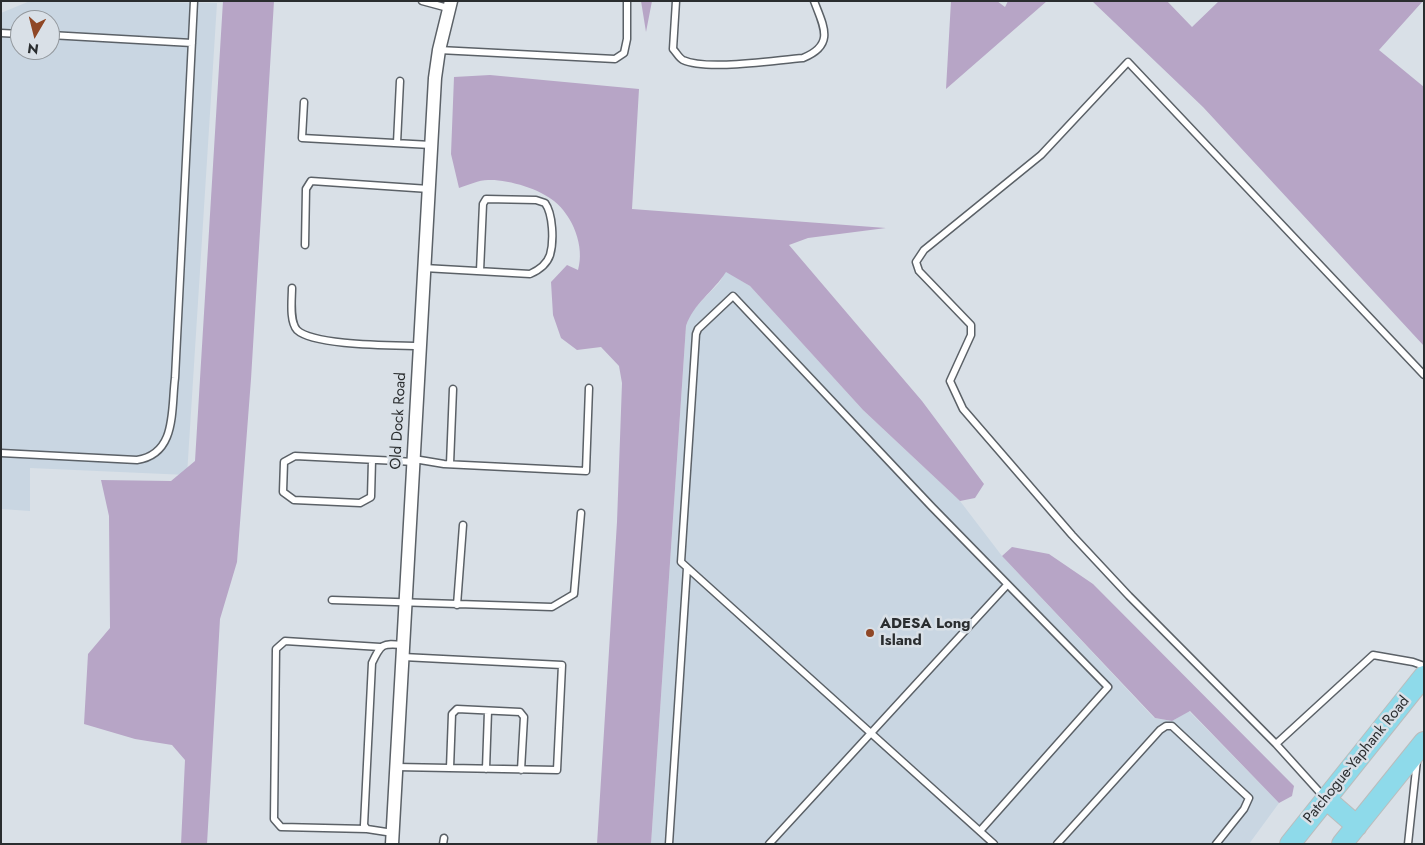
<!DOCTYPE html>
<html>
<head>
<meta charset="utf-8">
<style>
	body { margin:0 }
	#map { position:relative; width:1425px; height:845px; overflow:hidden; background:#d9e0e7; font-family:Jost,sans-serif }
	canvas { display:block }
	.frame { position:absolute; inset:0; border:2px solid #2a2d2f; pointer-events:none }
	.north { position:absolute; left:10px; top:10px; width:50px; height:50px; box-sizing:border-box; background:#d9e0e7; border:1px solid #93989d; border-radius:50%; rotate:188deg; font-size:14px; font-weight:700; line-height:20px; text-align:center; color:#2a2d2f }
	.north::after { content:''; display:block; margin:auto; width:18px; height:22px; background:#8f4726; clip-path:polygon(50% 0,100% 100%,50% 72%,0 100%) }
</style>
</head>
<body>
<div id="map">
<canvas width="1425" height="845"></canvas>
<div class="frame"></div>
<div class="north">N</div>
</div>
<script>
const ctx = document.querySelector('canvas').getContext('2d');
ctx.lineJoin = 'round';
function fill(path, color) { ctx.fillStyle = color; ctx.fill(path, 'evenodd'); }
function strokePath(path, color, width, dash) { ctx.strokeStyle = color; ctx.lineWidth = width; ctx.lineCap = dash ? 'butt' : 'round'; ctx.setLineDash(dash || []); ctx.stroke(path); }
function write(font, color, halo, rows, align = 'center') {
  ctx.font = font + ' Jost,sans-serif'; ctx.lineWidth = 5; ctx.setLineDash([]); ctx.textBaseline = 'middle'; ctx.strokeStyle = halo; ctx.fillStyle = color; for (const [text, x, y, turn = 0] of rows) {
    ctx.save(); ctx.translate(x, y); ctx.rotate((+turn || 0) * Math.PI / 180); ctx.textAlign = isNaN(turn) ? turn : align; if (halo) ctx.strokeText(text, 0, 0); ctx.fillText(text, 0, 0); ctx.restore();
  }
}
const built = new Path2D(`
	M30,1L217,3L187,475L30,468V511L1,509V13ZM20,20H50V50H20Z
	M726,271L750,286L863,410L960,501L1002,556L1154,718L1172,721L1189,711L1279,803L1249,844H651L686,326L690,313L719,283Z`);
const green = new Path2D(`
	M223,1H274L251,379L237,562L220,619L207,844H181L185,760L172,745L135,739L84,724L88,654L110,628L109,516L101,480L171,481L195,461Z
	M641,1H652L646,32Z
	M951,1H997L1005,7L1008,1H1047L946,89Z
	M1092,1H1167L1192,27L1219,1H1423L1379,50L1424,87V346L1203,107Z
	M490,75L639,89L632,209L886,228L808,238L789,245L922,401L984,484L975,498L960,501L863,410L750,286L726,272C714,291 693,304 686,326L651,844H597L617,522L622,383L619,366L601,347L577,350L561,338L553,315L551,282L567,265L578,270C585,247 573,216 554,201C540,189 507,179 488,180C479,180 468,185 459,188L451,154L454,77Z
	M1012,547L1049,554L1093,584L1294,786L1292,796L1279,803L1190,711L1172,721L1155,718L1002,556Z`);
const service = new Path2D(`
	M422,1L448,8
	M676,1L673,49C676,52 679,58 683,60C707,71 775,60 803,58C835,45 824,27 814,1
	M1,33L20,34
	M50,35L192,43
	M439,50L615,59L624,53L627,39V1
	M304,102L302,138L431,145
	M397,143L400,81
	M305,245L306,189L311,181L429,189
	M424,268L530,274C539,270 547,264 550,255C554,241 553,214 545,203L536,200L486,199L483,204L480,271
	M292,288C292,299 289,321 297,330C314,346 394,345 420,346
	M1,453L137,460C177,454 171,410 175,378L194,1
	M414,459L444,464L586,471L589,388
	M372,460L371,497L360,503L294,500L283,492L284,462L295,456L398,461L413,462
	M450,464L453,389
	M332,600L552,607L574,594L581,513
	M457,605L463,525
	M1276,744L1373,655L1413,662L1424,666
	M396,767L557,770L562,665L403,657
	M450,768L452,714L457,709L520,712L524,717L521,770
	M486,769L488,711
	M1323,796L1276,744L1129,596L1072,535L963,409L950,381L971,335V325L919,271L916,262L924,250L1041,155L1128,62L1424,375
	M367,829L281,827L274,819L276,649L285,641L380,647
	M980,831L1108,687L932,507L733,296L698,329L696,334L681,562L994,844
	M393,833L367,829L364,825L372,663C381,644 382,643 403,645
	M443,844L444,838
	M669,844L687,568
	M769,844L1007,585
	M1057,844L1160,730L1166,726H1172L1249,798L1244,809L1216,844
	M1408,844L1417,760`);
const minor = new Path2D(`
	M392,844L435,78L439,50L451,1`);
const primary = new Path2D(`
	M1326,799L1357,826
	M1290,844L1424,676
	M1342,844L1424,742`);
const markers = [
	[870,633,5,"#8f4726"]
];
const streetNames = [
	["Old Dock Road",399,421,-87],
	["Patchogue-Yaphank Road",1357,760,-51]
];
const poiNames = [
	["ADESA Long",880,624],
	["Island",880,641]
];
fill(built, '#c9d6e2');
fill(green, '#b7a5c6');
strokePath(service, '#5b6167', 9);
strokePath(minor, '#5b6167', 15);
strokePath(primary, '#bbbcbc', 22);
strokePath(service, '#fff', 6);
strokePath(minor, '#fff', 12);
strokePath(primary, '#8edaea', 20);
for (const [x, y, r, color] of markers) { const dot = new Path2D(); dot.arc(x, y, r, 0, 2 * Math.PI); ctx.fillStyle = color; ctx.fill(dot); strokePath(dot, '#d9e0e7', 2); }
write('15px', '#2a2d2f', '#d9e0e7', streetNames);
write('bold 15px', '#2a2d2f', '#d9e0e7', poiNames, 'left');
</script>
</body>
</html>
